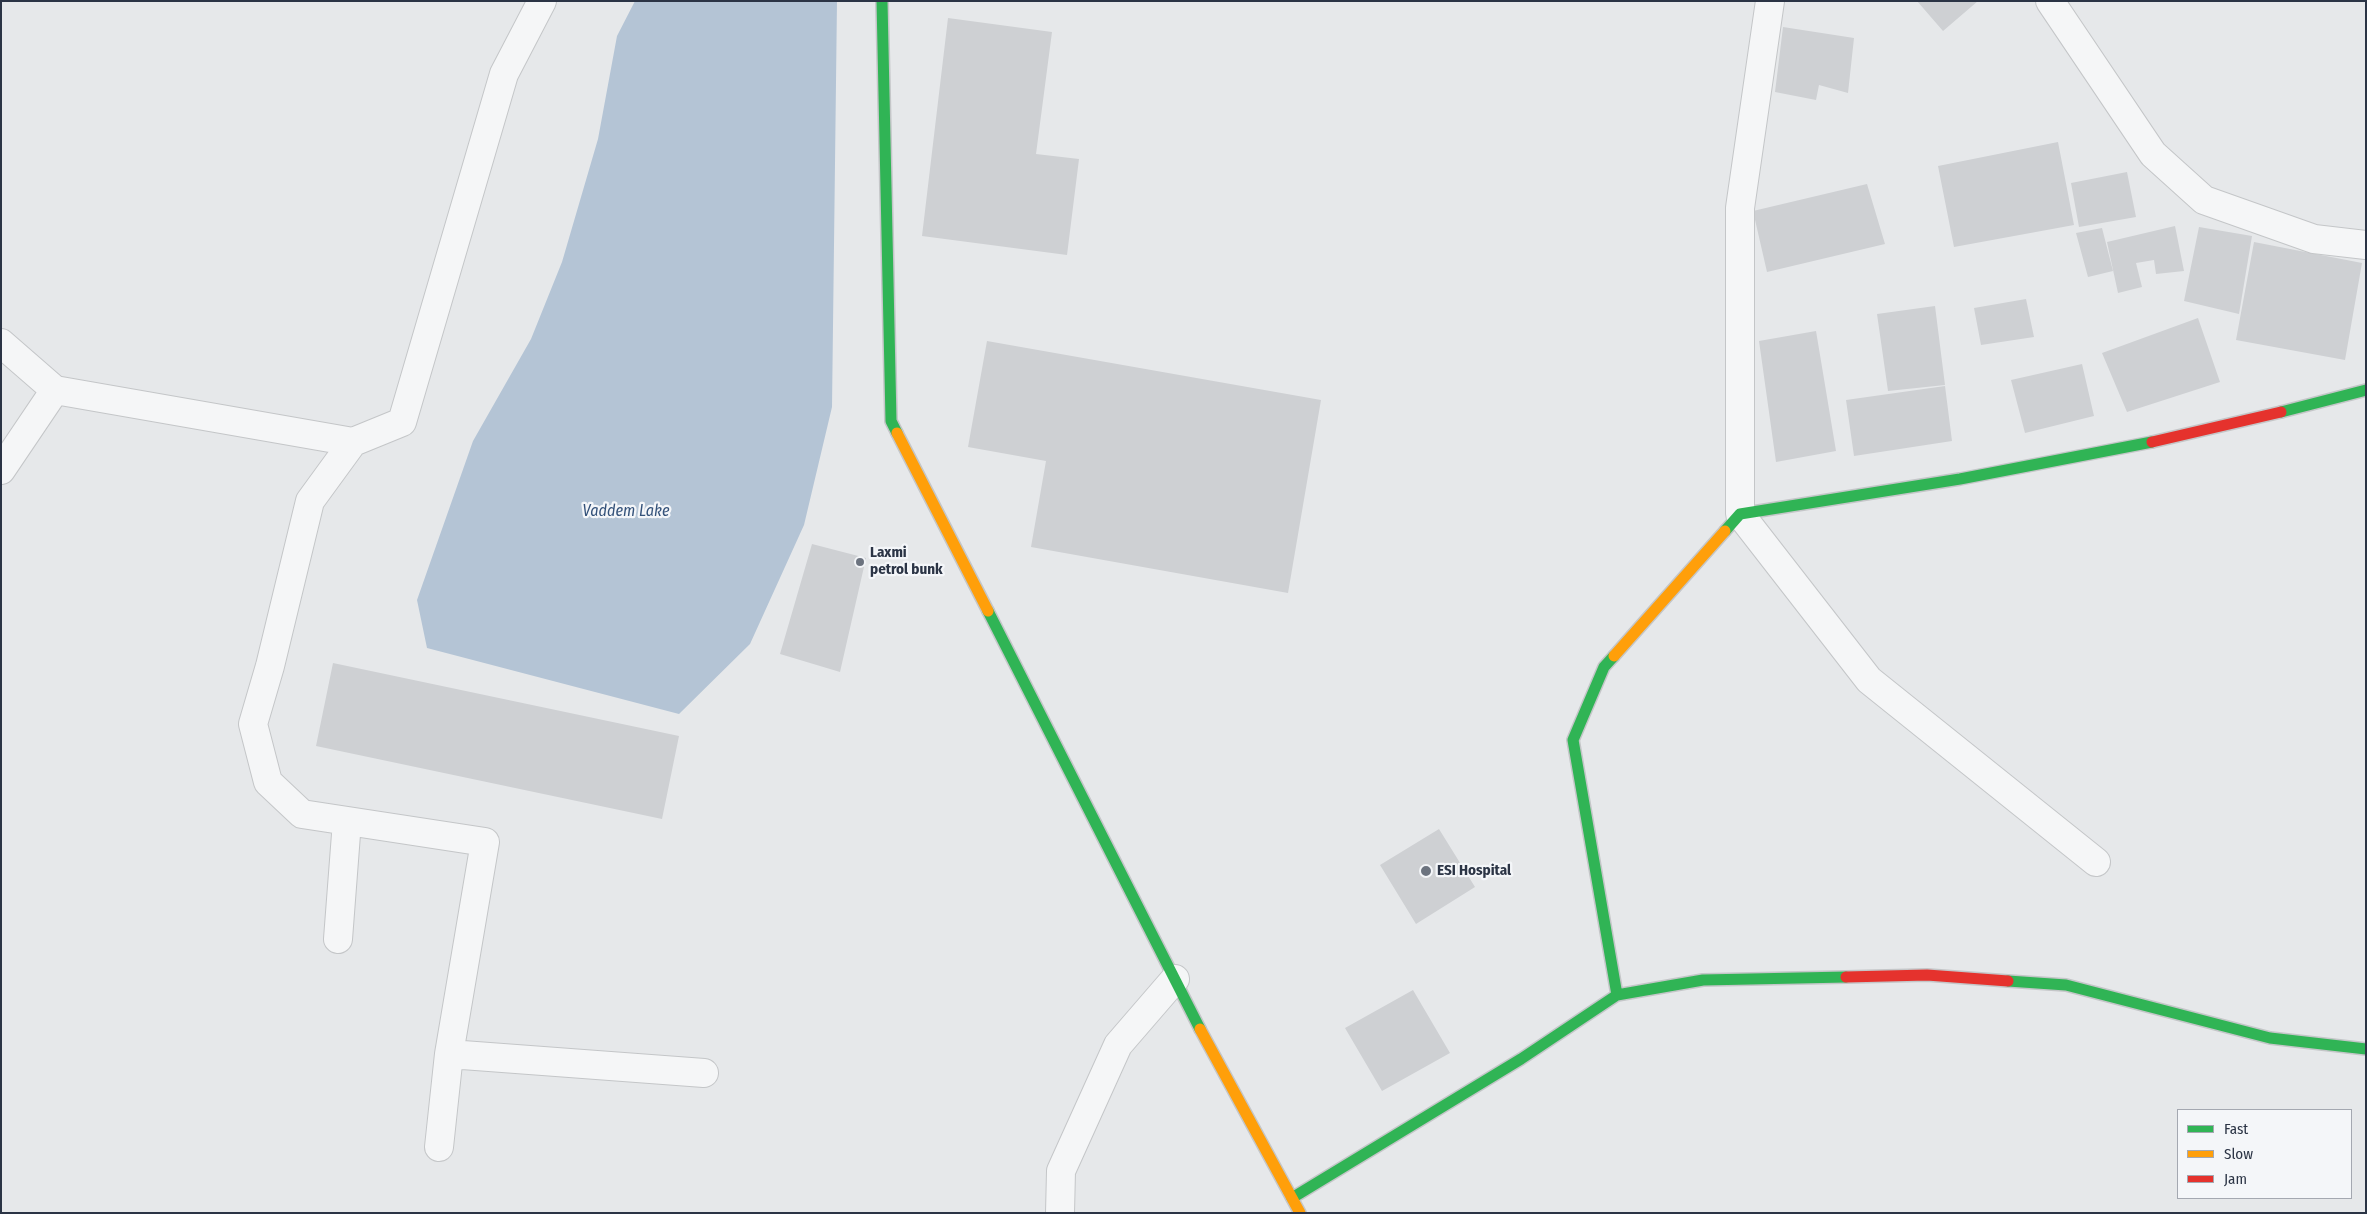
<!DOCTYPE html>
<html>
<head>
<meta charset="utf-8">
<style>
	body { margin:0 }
	#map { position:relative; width:2367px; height:1214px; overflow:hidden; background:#e6e8ea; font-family:"Fira Sans Condensed",sans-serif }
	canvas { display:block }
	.frame { position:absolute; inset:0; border:2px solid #2b3445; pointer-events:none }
	.legend { position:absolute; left:2177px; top:1109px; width:175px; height:90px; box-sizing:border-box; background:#f4f6f9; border:1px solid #a4a8b1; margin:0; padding:6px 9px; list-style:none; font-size:15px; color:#2b3445 }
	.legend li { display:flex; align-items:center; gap:10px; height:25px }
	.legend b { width:25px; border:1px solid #a4a8b1 }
</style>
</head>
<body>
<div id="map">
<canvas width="2367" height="1214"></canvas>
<div class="frame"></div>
<ul class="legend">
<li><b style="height:6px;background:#30b455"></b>Fast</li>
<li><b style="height:6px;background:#ff9f0a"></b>Slow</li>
<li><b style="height:6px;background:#e5322d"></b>Jam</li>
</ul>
</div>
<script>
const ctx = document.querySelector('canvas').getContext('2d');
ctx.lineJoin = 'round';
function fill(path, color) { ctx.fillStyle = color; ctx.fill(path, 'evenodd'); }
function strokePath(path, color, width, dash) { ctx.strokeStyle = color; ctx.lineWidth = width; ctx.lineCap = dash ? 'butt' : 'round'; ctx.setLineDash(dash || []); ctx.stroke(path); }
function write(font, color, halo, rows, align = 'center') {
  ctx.font = font + ' "Fira Sans Condensed",sans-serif'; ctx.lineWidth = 4.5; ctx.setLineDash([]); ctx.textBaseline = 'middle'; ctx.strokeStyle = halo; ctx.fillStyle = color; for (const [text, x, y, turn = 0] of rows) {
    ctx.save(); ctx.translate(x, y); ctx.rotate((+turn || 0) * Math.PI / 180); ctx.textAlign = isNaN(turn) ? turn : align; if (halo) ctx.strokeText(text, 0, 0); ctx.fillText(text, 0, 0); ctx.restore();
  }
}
const water = new Path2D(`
	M635,1H837L832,407L804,525L750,644L679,714L427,648L417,600L473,441L531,339L562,262L598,139L617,36Z`);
const building = new Path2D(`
	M1917,1H1978L1943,31Z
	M948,18L1052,32L1036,154L1079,159L1067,255L922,236Z
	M1783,27L1854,38L1848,93L1819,85L1816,100L1775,92Z
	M2058,142L2074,225L1954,247L1938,166Z
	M2127,172L2136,217L2079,227L2071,183Z
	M1867,184L1885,244L1767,272L1753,211Z
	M2175,226L2184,271L2156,274L2154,260L2136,263L2142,287L2118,293L2107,242Z
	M2199,227L2252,236L2239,314L2184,301Z
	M2102,228L2113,271L2088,277L2076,233Z
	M2254,242L2362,263L2345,360L2236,340Z
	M2026,299L2034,337L1981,345L1974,308Z
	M1935,306L1945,385L1888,391L1877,314Z
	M2198,318L2220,382L2127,412L2102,353Z
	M1816,331L1836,451L1776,462L1759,341Z
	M987,341L1321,400L1288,593L1031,547L1046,461L968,447Z
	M2082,364L2094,416L2025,433L2011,380Z
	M1945,386L1952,441L1854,456L1846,400Z
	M812,544L866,558L840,672L780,654Z
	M333,663L679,736L662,819L316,746Z
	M1439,829L1475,887L1416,924L1380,865Z
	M1413,990L1450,1053L1382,1091L1345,1028Z`);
const street = new Path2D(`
	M1770,1L1740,208V514L1869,680L2096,862
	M2050,1L2153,154L2204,200L2314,239L2366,245
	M1,343L55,390L1,470
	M55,390L353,442L402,422L504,74L542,1
	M353,442L310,501L270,666L253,724L268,782L302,814L485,842L449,1054L439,1147
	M338,939L347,821
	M449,1054L704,1073
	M1060,1213L1061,1171L1118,1045L1175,979`);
const fast = new Path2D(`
	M882,1L891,421L897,433
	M2281,412L2366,390
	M1725,531L1740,514L1960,479L2152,442
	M988,611L1200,1029
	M1614,656L1604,667L1573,740L1617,995
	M2008,981L2066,985L2270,1038L2366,1049
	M1292,1198L1521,1059L1617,995L1703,980L1846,977`);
const slow = new Path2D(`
	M897,433L988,611
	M1614,656L1725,531
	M1200,1029L1300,1213`);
const jam = new Path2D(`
	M2152,442L2281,412
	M1846,977L1927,975L2008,981`);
const markers = [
	[860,562,5,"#6c737f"],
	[1426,871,6,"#6c737f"]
];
const poiNames = [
	["Laxmi",870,553],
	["petrol bunk",870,570],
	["ESI Hospital",1437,871]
];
const waterNames = [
	["Vaddem Lake",626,512]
];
fill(water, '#b4c4d5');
fill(building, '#ced0d3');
strokePath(street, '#c4c6c8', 30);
strokePath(fast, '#c4c6c8', 14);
strokePath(slow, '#c4c6c8', 14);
strokePath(jam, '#c4c6c8', 14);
strokePath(street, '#f5f6f7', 28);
strokePath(fast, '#30b455', 11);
strokePath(slow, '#ff9f0a', 11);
strokePath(jam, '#e5322d', 11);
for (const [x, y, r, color] of markers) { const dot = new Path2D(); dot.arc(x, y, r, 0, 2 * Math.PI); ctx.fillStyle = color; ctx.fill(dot); strokePath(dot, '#f4f6f9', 2); }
write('bold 15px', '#2b3445', '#f4f6f9', poiNames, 'left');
write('italic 16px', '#34527a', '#f4f6f9', waterNames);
</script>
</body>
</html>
